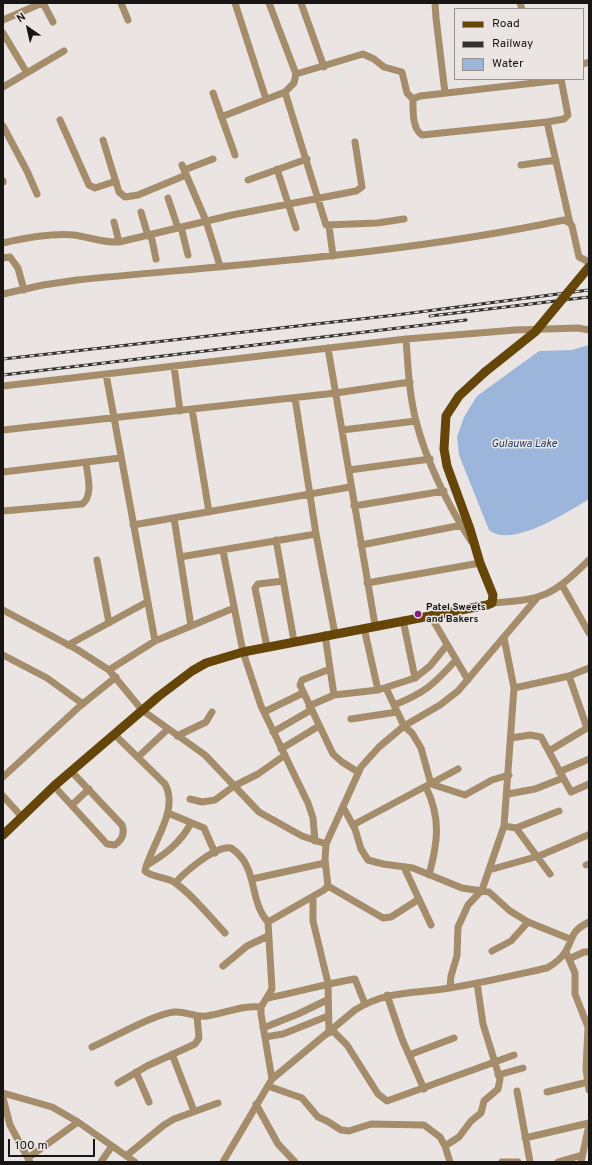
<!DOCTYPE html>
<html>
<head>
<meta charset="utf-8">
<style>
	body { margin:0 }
	#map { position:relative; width:592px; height:1165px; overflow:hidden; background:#eae5e2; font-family:Overpass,sans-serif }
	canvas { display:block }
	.frame { position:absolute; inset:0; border:4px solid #171614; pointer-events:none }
	.legend { position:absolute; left:454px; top:8px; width:130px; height:72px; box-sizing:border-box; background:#eae5e2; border:1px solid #969290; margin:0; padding:5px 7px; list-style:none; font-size:12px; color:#171614 }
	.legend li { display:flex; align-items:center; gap:8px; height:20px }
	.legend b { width:20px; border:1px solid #969290 }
	.north { position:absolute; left:8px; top:8px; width:40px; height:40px; -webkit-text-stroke:3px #eae5e2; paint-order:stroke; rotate:326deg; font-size:11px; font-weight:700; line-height:16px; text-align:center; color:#171614 }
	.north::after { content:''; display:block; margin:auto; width:14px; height:18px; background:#171614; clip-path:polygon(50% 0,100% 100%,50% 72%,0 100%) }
	.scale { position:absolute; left:8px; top:1139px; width:87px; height:18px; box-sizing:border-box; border:2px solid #171614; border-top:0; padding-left:5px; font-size:12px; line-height:14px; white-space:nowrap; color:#171614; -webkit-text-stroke:3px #eae5e2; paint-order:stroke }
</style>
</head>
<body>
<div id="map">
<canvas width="592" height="1165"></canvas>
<div class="frame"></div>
<ul class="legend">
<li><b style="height:5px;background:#664509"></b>Road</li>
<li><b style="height:5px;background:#32312f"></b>Railway</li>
<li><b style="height:11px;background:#9bb5db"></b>Water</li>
</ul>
<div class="north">N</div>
<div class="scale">100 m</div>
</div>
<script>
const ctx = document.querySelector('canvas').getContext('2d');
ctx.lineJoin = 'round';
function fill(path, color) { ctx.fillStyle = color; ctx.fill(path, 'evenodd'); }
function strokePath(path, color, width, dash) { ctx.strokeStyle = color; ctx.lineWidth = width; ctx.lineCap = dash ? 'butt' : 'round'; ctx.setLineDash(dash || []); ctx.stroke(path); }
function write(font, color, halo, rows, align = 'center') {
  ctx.font = font + ' Overpass,sans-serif'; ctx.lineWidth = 3; ctx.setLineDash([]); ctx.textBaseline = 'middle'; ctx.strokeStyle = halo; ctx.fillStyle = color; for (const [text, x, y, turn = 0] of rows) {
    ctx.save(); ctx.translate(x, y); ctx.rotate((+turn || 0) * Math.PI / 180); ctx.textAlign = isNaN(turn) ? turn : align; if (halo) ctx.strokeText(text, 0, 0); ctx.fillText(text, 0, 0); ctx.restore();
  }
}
const water = new Path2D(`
	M589,345V499C568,512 511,549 489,530L459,455L457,437L464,417L477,396L539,351L572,350Z`);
const minor = new Path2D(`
	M43,3L53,22
	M121,3L128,20
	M235,3L266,99
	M269,3L296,74L363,54L374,59L384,67L402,72L407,93L413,99
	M301,3L324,67
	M435,3L436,18L445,93
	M520,3L522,9
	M3,20L42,3
	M3,33L27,73
	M583,64L589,62
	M561,79L568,115L564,119L547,122L570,223
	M3,87L64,51
	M285,92L326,225L377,223L404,219
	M213,93L235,155
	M221,117L285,92L294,83L296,74
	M60,120L89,185L95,188L116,181
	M547,122L422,135C412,129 413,110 413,99L420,96L561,80
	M3,126L27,171L37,194
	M103,140L119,192L125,197L138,195L186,175
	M182,165L206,221L220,266
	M521,165L556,160
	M277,169L296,228
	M184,170L213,159
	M248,180L307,159
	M3,181V182
	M168,198L178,228
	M141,212L148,236
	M114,222L119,242
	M329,226L333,256
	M181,227L188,255
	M151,235L156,259
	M3,243C25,238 51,233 74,235C89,237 104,243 119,242L232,215L356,191L362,187L355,142
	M3,258L10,257L18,268L24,290
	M3,294L43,285L77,280C240,264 404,254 564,220L570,223L572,226L579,257L589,262
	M406,339C408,366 409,394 416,421C426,461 449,507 471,541
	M328,348L375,625
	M174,366L180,411
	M106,374L155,641
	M3,386L406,339L515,330L578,328L589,330
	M295,398L316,534L335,634
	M192,409L209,512
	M3,430L336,393L410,382
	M342,430L416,421
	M349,470L430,459
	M3,472L120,458
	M354,506L444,491
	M3,511L82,504C94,496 87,474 86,462
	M174,518L191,626
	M133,525L350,487
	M276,540L294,641
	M361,545L462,525
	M223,551L243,652L261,706L308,803L313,818L315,841
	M180,557L316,534
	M97,560L109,623
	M367,583L480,563
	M562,585L589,633
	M492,603C543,600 552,596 589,560
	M3,610L78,650L109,670L142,710L205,755L259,812L302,836L326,844
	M430,615L468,680
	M403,620L415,678
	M364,628L378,690
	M325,635L334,695
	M68,645L147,602
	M267,647L255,588L258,584L283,581
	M3,655L47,678L83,704
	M330,669L302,680L300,685L333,754L342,762L358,772
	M109,670L155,641L234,608
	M386,688L404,726L412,733L421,748L431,784L465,795L492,780L509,775
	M514,688L569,676L589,668
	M394,705C425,693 434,684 456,660
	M309,706L334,695L378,690L415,678L430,666L447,645
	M264,712L303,693
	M351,719L397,712
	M273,732L311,710
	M114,734L165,784C177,806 160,832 151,854C149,859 146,865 145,871C151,877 166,877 174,882C193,895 209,916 225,933
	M177,736L206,722L212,712
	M511,738L530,735L541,737L571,792L589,784
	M281,749L319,726
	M549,751L587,728L569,676
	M138,757L168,729
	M559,772L589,759
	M3,777L80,706L116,677
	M54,786L107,844L115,845C122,840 125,833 122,825L71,771
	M426,787C441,818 438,842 429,875
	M508,794L535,789L563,778
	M3,796L22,817
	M190,799L202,802L215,800L234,786L258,774L285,755
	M72,805L89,789
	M343,807L355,829L361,849L368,860L383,864L413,868L462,888L489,892L510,911L528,922L570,939
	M168,813L204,828L215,853
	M353,825L458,769
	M504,826L516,828L550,874
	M516,828L559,811
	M147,865C166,854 181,842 191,823
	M586,865L589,864
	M404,867L431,925
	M489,870L539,856L588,835
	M252,879L325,863
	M175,883C185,872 216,845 231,848C259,866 248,900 268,922
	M328,886L383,918L391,917L419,899
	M313,897V921L328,983L329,1033
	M492,951L511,941L528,922
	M566,952L575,973V994L588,1027L586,1069L589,1090
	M569,959L584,952H589
	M223,966L247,946L268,936
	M450,988L451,976L457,956L458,927L468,905L482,890L504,826L514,688L504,638
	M387,995L402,1039L424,1089
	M268,998C297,992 325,984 355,979L365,1004
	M263,1028L298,1014L327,1000
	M332,1030L347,1045L378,1094L387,1101L514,1055
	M265,1037L283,1034L328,1016
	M92,1047C113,1038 154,1014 174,1012C186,1011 196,1018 207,1016C226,1013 242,1005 261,1007
	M172,1054L194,1111
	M409,1055L454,1038
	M136,1072L149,1102
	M498,1075L523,1068
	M272,1079L261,1014V1007L272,989L268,922L324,890L328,886L325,860L326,844L361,767L379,747L404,726L440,705L458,691L537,598
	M118,1083L147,1066L195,1044L199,1038L197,1016
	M268,1086L302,1098L318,1117L327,1121L341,1130L349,1131L371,1124L424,1125L440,1137L445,1146L450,1162
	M517,1091L530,1162
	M547,1092L588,1082
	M3,1093L52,1107L78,1122L135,1162
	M3,1098L10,1125L30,1162
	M256,1104L278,1144L295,1162
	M525,1138L589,1123
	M445,1146L459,1137L471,1121L481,1113L484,1101L498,1089L500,1079L483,1024L477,983
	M126,1156L164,1125L174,1119L218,1103
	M28,1158L78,1122
	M101,1162L112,1146
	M223,1162L272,1079L355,1010C387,990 414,994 450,988C482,983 515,975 547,968C554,964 561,959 566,951C574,936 571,931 589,922
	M502,1162H518
	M558,1162L582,1155
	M581,1162L589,1125`);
const major = new Path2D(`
	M3,835L54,786L159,696L192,671L206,663L243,652L487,605L492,603L493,595L480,563L470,529L447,466L444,449L446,416L459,396L485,372`);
const rail = new Path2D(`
	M430,316L589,297
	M3,359L396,315L589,290
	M3,375L466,320`);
const majorBridge = new Path2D(`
	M485,372L535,332L589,267`);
const markers = [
	[418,614,4,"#8a1b7f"]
];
const poiNames = [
	["Patel Sweets",426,608],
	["and Bakers",426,620]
];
const waterNames = [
	["Gulauwa Lake",524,445]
];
fill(water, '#9bb5db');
strokePath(minor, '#a58d6c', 7);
strokePath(major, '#664509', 9);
strokePath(rail, '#32312f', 3);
strokePath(rail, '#eae5e2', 1.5, [4.5]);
strokePath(majorBridge, '#664509', 9);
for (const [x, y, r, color] of markers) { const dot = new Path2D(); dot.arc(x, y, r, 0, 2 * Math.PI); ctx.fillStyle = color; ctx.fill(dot); strokePath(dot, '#eae5e2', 1.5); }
write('bold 10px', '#171614', '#eae5e2', poiNames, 'left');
write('italic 11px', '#1b3c6c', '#eae5e2', waterNames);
</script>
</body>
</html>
